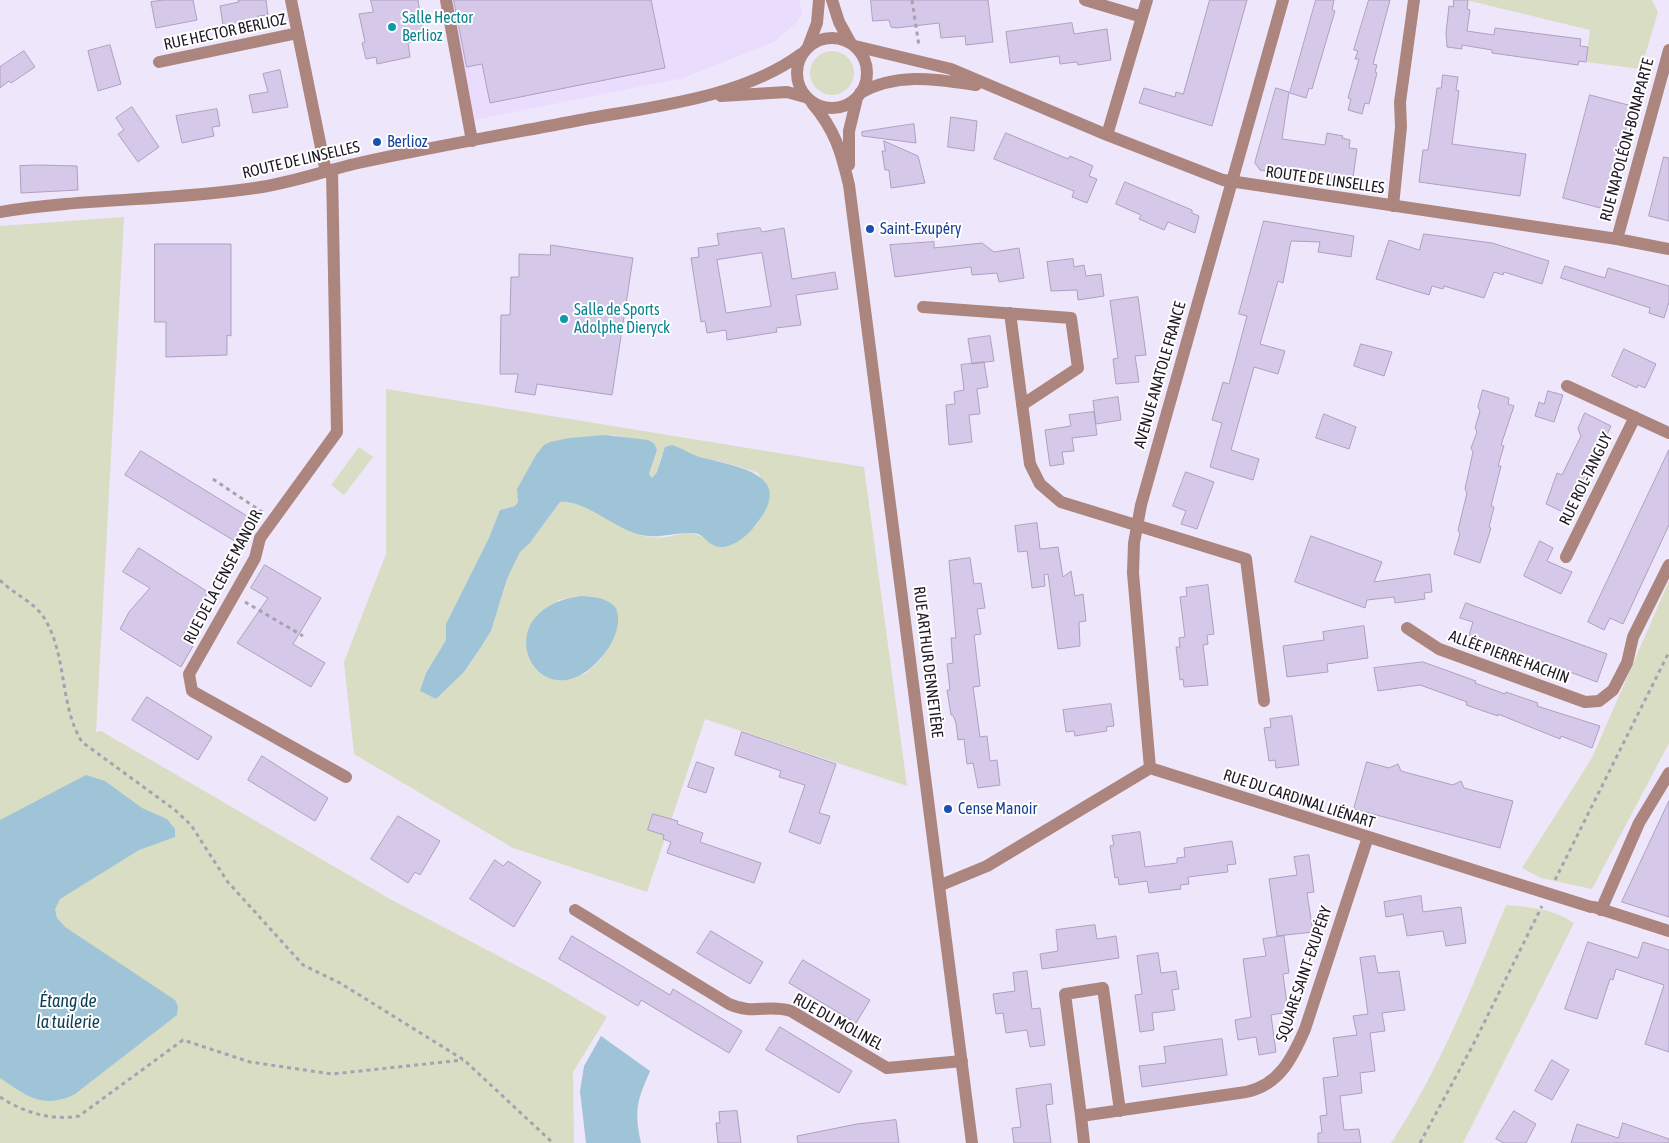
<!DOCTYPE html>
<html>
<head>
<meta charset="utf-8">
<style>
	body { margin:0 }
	canvas { display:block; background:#eee6fa }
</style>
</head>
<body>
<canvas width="1669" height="1143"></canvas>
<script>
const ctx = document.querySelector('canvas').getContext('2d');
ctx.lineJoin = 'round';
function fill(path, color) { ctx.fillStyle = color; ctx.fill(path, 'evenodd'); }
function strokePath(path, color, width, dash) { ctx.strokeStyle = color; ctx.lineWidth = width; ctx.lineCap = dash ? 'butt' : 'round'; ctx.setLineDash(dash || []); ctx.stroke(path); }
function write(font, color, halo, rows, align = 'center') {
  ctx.font = font + ' "Asap Condensed",sans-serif'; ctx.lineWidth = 4; ctx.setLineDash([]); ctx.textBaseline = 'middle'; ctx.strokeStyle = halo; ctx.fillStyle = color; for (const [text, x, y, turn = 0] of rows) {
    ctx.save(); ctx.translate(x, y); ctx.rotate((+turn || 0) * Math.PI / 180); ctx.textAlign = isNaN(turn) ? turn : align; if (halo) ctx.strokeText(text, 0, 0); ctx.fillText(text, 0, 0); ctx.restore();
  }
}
const built = new Path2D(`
	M439,0H799L802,14L794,25L774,42L683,78L464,122Z`);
const green = new Path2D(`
	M1466,0H1652L1658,12L1641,69L1586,62L1590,30Z
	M810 73a22 22 0 1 1 44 0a22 22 0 1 1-44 0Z
	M124,217L96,732L101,731L390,899L548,982L607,1017L573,1072L574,1143H0V226Z
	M386,389L864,467L907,786L705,719L647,892L513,848L354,754L344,662L386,554ZM613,435L654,443L657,450L649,474L652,478L657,472L662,454L672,445L697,456L738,466L758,473L769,491C766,523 745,543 714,546C685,520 679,542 649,537C620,533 587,498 560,502L529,544L520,552L507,579L491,631L481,647L464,672L436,699L420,691L426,673L446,640V624L488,540L500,510L515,506L518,502L517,489L550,442ZM581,596L598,597L601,659L585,674L566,680L558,600Z
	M359,447L373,457L344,495L331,485Z
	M1669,581V743L1592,889L1541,878L1522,868L1592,758Z
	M1506,905C1530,907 1554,909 1574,923L1463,1143H1391C1440,1069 1472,987 1506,905Z`);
const water = new Path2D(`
	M605,435L648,440L654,443L657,450L649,474L652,478L657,472L665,447L672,445C682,448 690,454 700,457C738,467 799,474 754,527C746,537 729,551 715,546C706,543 703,533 693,533C669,532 654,542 629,531C610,523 580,499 560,502L529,544L520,552L507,579L491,631L481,647L464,672L436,699L420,691L426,673L446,640V624L488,540L500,510L515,506L518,502L517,489L536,455L544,445L550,442L569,438Z
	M581,596C594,597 607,597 616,608C622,623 614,642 604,654C542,733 477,610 581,596Z
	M86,775L105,781L142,808L167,819L175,829V837L139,850L60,899L55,909L57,918L65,927L175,1000L178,1006L177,1015L75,1094C43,1110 27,1096 0,1078V820Z
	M601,1036L650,1071C637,1101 634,1110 641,1143H586L580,1091L584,1066Z`);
const building = new Path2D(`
	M164,0H193L197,20L156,28L151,2Z
	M238,0H266L268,15L258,16V19L223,25L220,6L239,2Z
	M371,0H418L424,39L408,43L410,57L377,64L376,57L366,59L362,43L365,42L359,14L373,12Z
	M454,0H651L665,68L490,103L482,64L467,67Z
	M871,0H988L993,42L966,45L965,36L941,38L939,23L896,28L891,27L889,20L873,21Z
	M1210,0H1247L1212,126L1139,103L1144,88L1175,97L1176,92L1183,94Z
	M1316,0H1334L1332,10L1335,11L1312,89L1309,88L1306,98L1290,93Z
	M1369,0H1390L1373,64L1377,65L1375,72L1377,73L1369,104L1365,103L1362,114L1348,110L1351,99L1348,98L1359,59H1355L1358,51L1354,50Z
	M1454,0H1468L1467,9L1470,10L1467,31L1494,35L1495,28L1581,39L1580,46L1588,47L1586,62L1579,61L1578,65L1492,53V50L1462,45V49L1447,47L1446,33L1449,6L1453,7Z
	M1072,23L1074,34L1107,29L1111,60L1078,65L1077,62L1060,64L1059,56L1010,63L1006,32Z
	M110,45L121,84L98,91L88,51Z
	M24,51L35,67L11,83L9,81L0,88V67Z
	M280,70L288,107L253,113L249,95L268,92L263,74Z
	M1443,75L1458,77L1456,90L1459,91L1452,144L1526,154L1520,196L1419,182L1423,150H1428L1437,88H1441Z
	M1276,88L1289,92L1282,139L1325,145L1327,133L1343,136L1342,138L1350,140L1349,148L1357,149L1352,184L1260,170L1255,163Z
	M1590,95L1632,106L1604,209L1563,198Z
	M132,107L159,147L138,162L118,134L124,130L116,118Z
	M217,109L220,126L212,127L214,136L182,143L176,116Z
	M951,117L977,121L974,151L948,147Z
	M914,124L916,143L862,136V132Z
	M1006,133L1068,159L1070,156L1093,166L1089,176L1097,179L1087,203L1072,197L1074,191L994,159Z
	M884,141L918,156L925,183L891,188L889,170H885L882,151H885Z
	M1664,157L1669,158V221L1649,216Z
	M38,165L77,166L78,190L21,193L20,166Z
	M1125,182L1192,210V213L1199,216L1195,233L1168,222L1164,230L1139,219L1141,215L1116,204Z
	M1264,221L1354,236L1351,257L1318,252L1320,242L1291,241L1283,283L1278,281L1260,344L1285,351L1278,374L1254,367L1231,450L1259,459L1253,480L1210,467L1222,423L1212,420L1223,382L1229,384L1247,316L1239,314Z
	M760,228L762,232L784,228L792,279L835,272L838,289L796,295L801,325L776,328L777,332L727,340L726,330L707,333L705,321L701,322L691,258L699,257L698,248L719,245L717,234ZM762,253L771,306L726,313L717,260Z
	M1424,234L1492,243L1549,261L1542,284L1504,272L1503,275L1494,272L1484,298L1444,286L1443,289L1432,286L1429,295L1376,279L1389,240L1419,250Z
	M934,242V248L982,243L994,252L1019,248L1024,278L999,282L997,273L972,275L971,267L895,277L890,245Z
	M155,244H231V336L227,335V355L166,357V322H155Z
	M551,245L633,258L612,395L537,384L535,395L515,392L518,374H500L501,315H510L511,277H519V254L550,255Z
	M1073,259L1074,267L1084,265L1086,276L1101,274L1104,296L1078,300L1077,290L1051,291L1047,262Z
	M1565,266L1605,278L1608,268L1669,286V302L1664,318L1649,313L1650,308L1561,278Z
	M1138,297L1146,355L1135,356L1139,382L1116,384L1113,359L1118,358L1110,301Z
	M990,336L994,361L972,364L968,339Z
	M1361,344L1392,352L1384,376L1354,366Z
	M1624,349L1656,364L1645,388L1638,385L1637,388L1612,376Z
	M984,362L988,387L977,389L980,414L969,415L972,442L949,445L946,405L955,404L954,392L964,390L961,365Z
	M1483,390L1509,398L1508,404L1514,406L1501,445L1504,446L1498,466H1501L1491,506L1494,507L1489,527L1491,528L1480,563L1454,554L1460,534L1458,530L1467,493L1465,489L1473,452L1471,448L1477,432L1475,428L1480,411L1478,407Z
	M1548,391L1563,395L1554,422L1535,416L1539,402L1544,404Z
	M1118,397L1121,420L1096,424L1093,401Z
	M1094,412L1097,435L1072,438L1074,451L1062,452L1064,464L1050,466L1045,430L1071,426L1069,415Z
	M1585,413L1611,426L1601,448L1598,446L1569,515L1546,504L1557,473L1562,475L1581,436L1578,429Z
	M1324,414L1356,427L1349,449L1316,438Z
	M1669,450V525L1623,624L1610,618L1604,630L1588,622Z
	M141,451L252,519L238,543L125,475Z
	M1186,472L1214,482L1197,529L1181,524L1186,511L1173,506Z
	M1037,523L1040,549L1058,547L1063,577L1071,571L1075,596L1083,594L1086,621L1079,622L1080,646L1058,649L1048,574L1044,575L1045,586L1032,588L1027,551L1018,552L1015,526Z
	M1311,536L1382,562L1374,582L1430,574L1432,592L1424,593L1425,599L1395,603L1394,597L1367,600L1365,608L1295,582Z
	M1540,541L1553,548L1547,561L1572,572L1561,594L1524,576Z
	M139,548L208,592L182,637L194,644L181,667L120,629L129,612L150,588L123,572Z
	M970,558L974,584L981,583L985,608L977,609L981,634L974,635L980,686L973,687L980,737L987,736L990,761L997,760L1000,785L978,788L973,763L967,764L964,739L958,740L956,723L953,715H951L947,690H950L947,664L953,663L951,638H956L949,561Z
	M265,565L321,598L293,644L325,663L311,687L237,643L268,598L251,588Z
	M1208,585L1214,634L1207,635L1208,644L1203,645L1208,685L1184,687L1183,679L1180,680L1176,647H1180L1179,638L1185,637L1180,597L1187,596L1186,588Z
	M1466,603L1607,654L1597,682L1469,635L1473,622L1460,618Z
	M1364,626L1368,658L1327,664L1328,672L1287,677L1283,646L1324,640L1323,632Z
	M1423,662L1476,681L1475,683L1505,694L1506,692L1538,703L1537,706L1600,726L1592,748L1561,736L1560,739L1498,714V716L1466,705L1467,702L1420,685L1378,691L1374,668Z
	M147,697L212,737L198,760L132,720Z
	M1111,704L1114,726L1106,727L1107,731L1075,736L1074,731L1066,732L1063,710Z
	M1292,716L1299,765L1276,768L1275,760L1269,761L1264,728L1271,727L1270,719Z
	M742,732L836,764L819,813L830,816L820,844L789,832L805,785L779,777L781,771L735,755Z
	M262,756L328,798L315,821L248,780Z
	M697,762L714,768L706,793L688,787Z
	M1367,762L1389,768L1398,764L1401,771L1453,785L1461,781L1464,788L1513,801L1500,848L1354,809Z
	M1669,801V917L1622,902Z
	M653,814L678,821L677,824L703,833L700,842L761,863L754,883L667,853L671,842L663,839L664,835L648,830Z
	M398,816L440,841L420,875L415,872L408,883L371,859Z
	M1140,832L1145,867L1177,863V858L1185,857L1184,848L1232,841L1236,864L1227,865L1228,872L1188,877L1189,884L1180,885L1181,889L1149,893L1147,881L1119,885L1118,877L1115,878L1110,846L1114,845L1112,836Z
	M1309,855L1314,892L1307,893L1313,932L1277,936L1269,879L1297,875L1294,857Z
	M495,860L503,866L508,861L541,882L514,927L470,899Z
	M1421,896L1423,912L1461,907L1466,943L1446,946L1443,931L1407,936L1403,914L1386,917L1384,902Z
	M1095,925L1097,939L1116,936L1119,958L1042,969L1040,954L1058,951L1056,930Z
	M711,931L763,962L750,984L697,953Z
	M572,936L670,995L673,989L742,1031L729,1053L641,1000L638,1006L559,959Z
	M1284,936L1289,973L1283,974L1288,1012L1271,1015L1276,1052L1259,1055L1256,1037L1238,1040L1235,1020L1251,1017L1243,959L1266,956L1263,939Z
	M1588,942L1638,958L1643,942L1669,950V1052L1645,1044L1664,985L1616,969L1613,980L1610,979L1597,1019L1565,1009Z
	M1158,953L1161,973L1176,971L1179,989L1172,990L1175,1010L1152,1013L1154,1030L1140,1032L1135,995L1142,994L1137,956Z
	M1375,956L1378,973L1399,971L1405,1010L1382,1013L1385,1031L1370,1033L1375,1071L1360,1073L1362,1093L1340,1096L1344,1130L1359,1129L1361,1143H1318V1133H1322L1320,1116L1327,1115L1323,1078L1338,1076L1333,1038L1357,1035L1353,1016L1368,1014L1360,958Z
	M803,960L870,1000L856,1023L789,983Z
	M1027,971L1032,1009L1040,1008L1045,1045L1030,1047L1027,1030L1006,1033L1003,1013L996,1014L993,994L1015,991L1013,973Z
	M780,1027L852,1071L839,1093L766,1050Z
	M1222,1039L1227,1075L1142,1087L1139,1066L1166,1063L1164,1047Z
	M1552,1060L1569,1070L1552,1100L1535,1091Z
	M1051,1084L1053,1104L1046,1105L1051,1143H1014L1012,1128L1021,1127L1016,1089Z
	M737,1111L741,1143H718L716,1123H720L719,1112Z
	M1514,1111L1536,1124L1526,1143H1504L1496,1139Z
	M896,1120L899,1143H798L797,1136L857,1124Z
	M1623,1123L1669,1139V1143H1571L1577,1124L1618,1138Z`);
const path = new Path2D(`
	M912,0L919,46
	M213,479L262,512
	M0,580C14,595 36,602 46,621C67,658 60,707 82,742L175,810L191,825L227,881L303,965L340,983L464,1060L553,1143
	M245,602L303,636
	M1555,880L1669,652
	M0,1097C23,1112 51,1121 79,1116L183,1040L250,1062L332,1074L463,1060
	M1420,1143L1474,1043L1542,906`);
const minor = new Path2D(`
	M291,0L326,172
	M446,0L472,141
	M832,0L839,22L850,42
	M1085,0L1142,17
	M797 73a35 35 0 1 1 70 0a35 35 0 1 1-70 0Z
	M855,46L951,69L1107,135L1223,180L1617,239L1669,249
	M808,47L817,23L819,0
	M159,62L298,33
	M860,93C897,72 936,79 976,85
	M721,96L787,92L805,97
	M812,103C835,130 841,151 849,185L972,1143
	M1107,135L1147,0
	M849,165V131L857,98
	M332,170L337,432L260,538L255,558L189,674L192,691L346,777
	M1393,206L1401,127L1400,102L1414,0
	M0,212C84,198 170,201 255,188C292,183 326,170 363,162C432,147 501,135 570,122C645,107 739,100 801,54
	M1617,239L1669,50
	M923,307L1071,318L1078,368L1022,405
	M1010,313L1030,464L1040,484L1061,502L1246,559L1264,701
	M1567,386L1669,433
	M1566,557L1635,417
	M1407,628L1439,649L1585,702L1599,701L1613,690L1627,663L1633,637L1669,565
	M1150,768L1133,573L1134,543L1141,505L1283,0
	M941,885L987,866L1150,768L1505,880
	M1594,907L1669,931
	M575,910L729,1004C753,1015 768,1004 791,1011L887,1068L962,1061
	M1601,910L1639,823L1669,773
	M1081,1116L1065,994L1103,988L1120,1111
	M1084,1143L1081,1116L1246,1092C1279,1085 1292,1059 1305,1029L1368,837`);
const minorBridge = new Path2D(`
	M1505,880L1591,907`);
const markers = [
	[392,27,5,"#0f9aa8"],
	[377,142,5,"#1a4fb4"],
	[870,229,5,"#1a4fb4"],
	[564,319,5,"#0f9aa8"],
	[948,809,5,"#1a4fb4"]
];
const cultureNames = [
	["Salle Hector",402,18],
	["Berlioz",402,36],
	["Salle de Sports",574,310],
	["Adolphe Dieryck",574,328]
];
const streetNames = [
	["RUE HECTOR BERLIOZ",225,32,-12],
	["RUE NAPOLÉON-BONAPARTE",1627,140,-75],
	["ROUTE DE LINSELLES",301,160,-13],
	["ROUTE DE LINSELLES",1325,180,8],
	["AVENUE ANATOLE FRANCE",1160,375,-74],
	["RUE ROL-TANGUY",1586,479,-64],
	["RUE DE LA CENSE MANOIR",223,577,-62],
	["ALLÉE PIERRE HACHIN",1509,657,20],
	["RUE ARTHUR DENNETIÈRE",928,662,83],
	["RUE DU CARDINAL LIÉNART",1299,799,18],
	["SQUARE SAINT-EXUPÉRY",1304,974,-71],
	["RUE DU MOLINEL",838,1022,29]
];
const transitNames = [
	["Berlioz",387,142],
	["Saint-Exupéry",880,229],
	["Cense Manoir",958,809]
];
const waterNames = [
	["Étang de",68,1001],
	["la tuilerie",68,1022]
];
fill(built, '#eadcfd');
fill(green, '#d9ddc4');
fill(water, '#9fc3d7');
fill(building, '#d6c8e9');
strokePath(building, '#aea0c0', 1);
strokePath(path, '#a8a1b2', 3, [4, 4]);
strokePath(minor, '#ac867e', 12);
strokePath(minorBridge, '#ac867e', 12);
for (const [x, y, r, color] of markers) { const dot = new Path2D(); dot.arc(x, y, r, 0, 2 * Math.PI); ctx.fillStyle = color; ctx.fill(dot); strokePath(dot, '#fff', 2); }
write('16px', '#0d838f', '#fff', cultureNames, 'left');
write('16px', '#1e1824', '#fff', streetNames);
write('16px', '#164399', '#fff', transitNames, 'left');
write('italic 18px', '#0d3d53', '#fff', waterNames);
</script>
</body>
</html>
